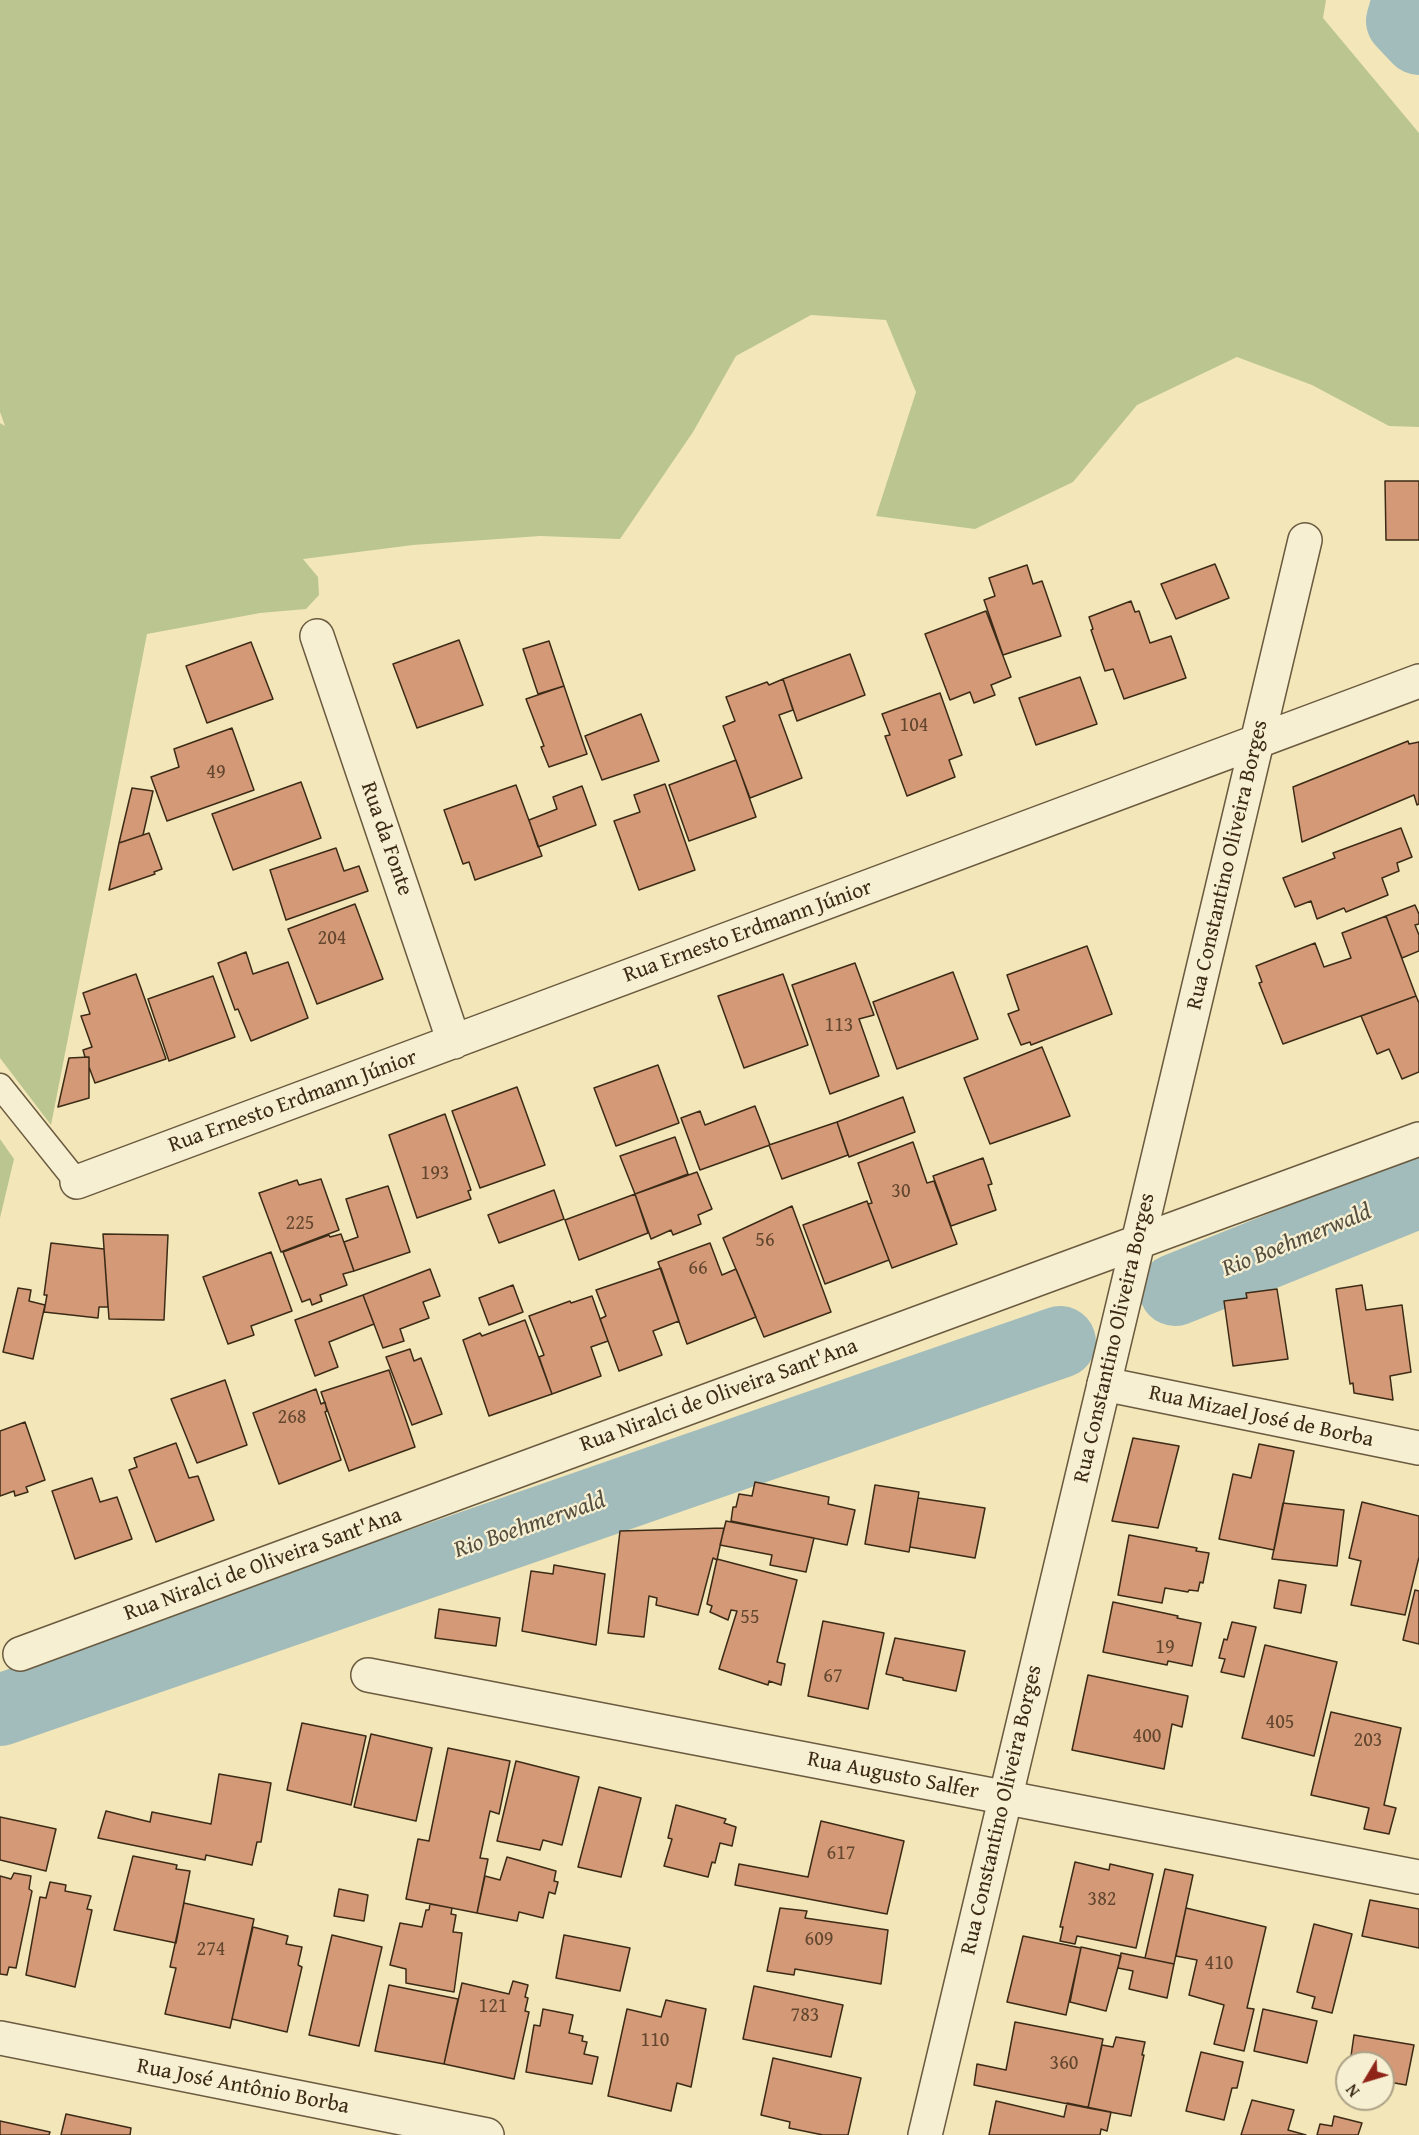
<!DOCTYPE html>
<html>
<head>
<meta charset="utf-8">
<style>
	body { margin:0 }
	#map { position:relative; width:1419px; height:2135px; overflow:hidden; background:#f3e7b9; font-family:"Gentium Book Plus",serif }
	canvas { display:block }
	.north { position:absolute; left:1335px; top:2051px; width:60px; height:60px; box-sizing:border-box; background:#f7efd2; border:2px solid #aca187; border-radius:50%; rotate:232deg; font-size:16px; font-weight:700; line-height:24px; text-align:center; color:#3c2b16 }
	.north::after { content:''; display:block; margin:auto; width:21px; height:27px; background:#8f2418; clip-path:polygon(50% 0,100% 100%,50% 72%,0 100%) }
</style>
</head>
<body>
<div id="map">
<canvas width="1419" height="2135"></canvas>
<div class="north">N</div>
</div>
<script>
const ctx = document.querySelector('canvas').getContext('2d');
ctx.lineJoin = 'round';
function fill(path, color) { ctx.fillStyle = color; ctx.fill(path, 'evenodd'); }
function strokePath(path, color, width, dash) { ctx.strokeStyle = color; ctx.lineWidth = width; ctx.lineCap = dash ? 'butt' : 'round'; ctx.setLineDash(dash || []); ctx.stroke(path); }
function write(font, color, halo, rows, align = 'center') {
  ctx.font = font + ' "Gentium Book Plus",serif'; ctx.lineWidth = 4.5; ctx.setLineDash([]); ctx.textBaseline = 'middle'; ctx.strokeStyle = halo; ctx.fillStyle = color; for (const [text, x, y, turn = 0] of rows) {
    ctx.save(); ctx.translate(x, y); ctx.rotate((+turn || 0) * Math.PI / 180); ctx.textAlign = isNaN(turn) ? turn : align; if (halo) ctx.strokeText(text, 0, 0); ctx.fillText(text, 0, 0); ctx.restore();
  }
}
const green = new Path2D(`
	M0,0H1326L1323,18L1419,133V427L1389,426L1312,385L1237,357L1137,405L1073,482L975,529L876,516L916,392L886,320L811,315L736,356L693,432L620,539L540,536L413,545L303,559L318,577L319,595L306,609L260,613L147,634L51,1125L0,1058V423L5,426L0,412Z
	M0,1139L14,1159L0,1218Z`);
const river = new Path2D(`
	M1408,0L1402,21L1419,39
	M1175,1290L1419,1192
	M0,1710L1060,1342`);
const building = new Path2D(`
	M1385,481H1419V540H1386Z
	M1215,564L1229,598L1176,619L1161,584Z
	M1027,565L1033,584L1042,581L1061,636L1003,655L984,600L995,596L989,578Z
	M1131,601L1135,612L1139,611L1150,643L1171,636L1186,678L1124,699L1113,669L1105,671L1091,630L1093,629L1089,617Z
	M986,611L1011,677L991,685L995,695L974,703L970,692L950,700L925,634Z
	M459,640L483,705L417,728L393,664Z
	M549,641L564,686L538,694L523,649Z
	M251,642L273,699L207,723L186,666Z
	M850,654L865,695L797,721L783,679Z
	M1080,677L1097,724L1036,745L1019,698Z
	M783,679L793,710L779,715L802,778L750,798L723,726L735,721L726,697L767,682L769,685Z
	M564,686L587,754L549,767L541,747L544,746L526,699Z
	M940,693L962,755L949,760L955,777L907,796L885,736L890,735L882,714Z
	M641,714L659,761L602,780L585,736Z
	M232,728L254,790L167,821L151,777L179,767L174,749Z
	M1408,741L1409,744L1419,742V804L1417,805L1414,795L1302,842L1293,787Z
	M736,760L756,817L689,841L669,785Z
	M301,782L321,838L233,870L212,814Z
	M665,784L695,870L639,890L614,821L640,812L634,795Z
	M516,785L542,856L475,880L469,862L463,864L444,810Z
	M582,786L596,825L538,847L529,820L557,809L553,797Z
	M132,788L153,791L143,835L119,843Z
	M1401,828L1412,857L1397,863L1399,871L1382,878L1388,895L1346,912L1344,908L1317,919L1311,901L1295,907L1283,878L1335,858L1333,853Z
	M149,833L162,869L154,872L155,874L109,890L119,843Z
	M336,848L344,871L359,866L368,891L286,920L270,870Z
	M355,904L383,979L317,1004L288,929Z
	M1415,905L1419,914V924L1415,925L1419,935V951L1402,958L1386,916Z
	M1386,916L1416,996L1283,1044L1259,983L1262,982L1256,966L1315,943L1324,967L1351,958L1342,933Z
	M1087,946L1112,1014L1031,1045L1030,1042L1021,1045L1008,1014L1019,1010L1007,975Z
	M246,952L253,974L288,962L308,1018L251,1041L238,1009L235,1010L218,963Z
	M855,963L874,1015L859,1019L879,1076L830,1094L792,985Z
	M953,972L978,1039L897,1069L873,1002Z
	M136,974L166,1059L95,1083L89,1067V1057H85L83,1050L92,1047L81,1016L90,1014L83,993Z
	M783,974L808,1045L744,1068L718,996Z
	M213,976L235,1037L169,1061L148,999Z
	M1416,996L1419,1003V1072L1402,1079L1389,1049L1377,1054L1361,1016Z
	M1042,1047L1070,1116L990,1144L964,1078Z
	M89,1057V1098L58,1107L69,1058Z
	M658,1065L679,1123L616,1146L594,1088Z
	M517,1087L545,1165L480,1188L452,1111Z
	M903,1097L915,1132L849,1157L837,1122Z
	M755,1106L770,1145L700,1170L681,1118L700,1111L705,1125Z
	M445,1114L471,1190L468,1191L471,1199L417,1218L389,1135Z
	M837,1122L848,1155L782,1179L769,1145Z
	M675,1137L688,1174L635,1194L620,1156Z
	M913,1142L927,1183L934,1181L957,1244L892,1268L868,1204L872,1203L858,1163Z
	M983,1158L992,1184L988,1185L996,1210L951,1226L933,1176Z
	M697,1172L712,1209L698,1215L701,1224L673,1235L671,1230L651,1239L635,1194Z
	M321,1179L339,1230L281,1252L259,1193L297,1180L299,1185Z
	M388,1186L410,1252L354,1271L344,1242L358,1237L346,1199Z
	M554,1190L564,1219L499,1243L488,1215Z
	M635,1194L648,1233L579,1260L565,1220Z
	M867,1201L889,1260L825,1284L803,1225Z
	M792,1206L831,1312L764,1337L723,1238Z
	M103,1234L168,1235L164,1320L109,1319Z
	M341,1234L354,1271L343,1274L347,1285L320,1295L322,1301L312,1305L310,1299L302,1302L283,1252L329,1235L330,1237Z
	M51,1243L104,1249L108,1307H99L98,1318L44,1312L47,1295H44Z
	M710,1243L722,1275L736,1269L756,1317L687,1344L658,1262Z
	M271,1252L292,1311L251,1326L254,1335L228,1344L203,1277Z
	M661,1268L679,1321L653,1331L662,1355L619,1371L600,1319L606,1316L596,1290Z
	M430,1269L440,1296L423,1302L429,1318L400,1329L404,1341L383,1348L363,1295Z
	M513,1285L523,1312L489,1325L479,1298Z
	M1362,1285L1366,1310L1402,1305L1411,1372L1390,1376L1393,1400L1354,1393L1353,1383L1350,1384L1336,1289Z
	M18,1288L31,1290L29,1301L45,1305L33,1359L3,1352Z
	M1277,1289L1288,1359L1233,1366L1224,1301L1247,1298L1246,1293Z
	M363,1295L374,1324L329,1342L338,1367L315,1376L295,1320Z
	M592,1296L608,1341L591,1347L601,1376L552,1394L539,1357L544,1355L529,1316L570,1301L571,1303Z
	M525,1320L552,1394L489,1416L463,1340L480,1333L482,1336Z
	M410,1349L414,1361L421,1358L442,1414L412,1425L386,1357Z
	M389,1370L415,1447L349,1471L321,1392Z
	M225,1380L247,1445L197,1463L171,1399Z
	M316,1389L321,1404L325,1402L327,1411L325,1412L341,1460L279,1484L253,1413Z
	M25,1422L45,1480L26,1487L28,1492L15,1496L14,1491L0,1496V1431Z
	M1133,1438L1179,1446L1158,1528L1112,1521Z
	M176,1443L189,1478L198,1476L214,1520L156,1542L129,1470L137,1467L134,1458Z
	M1259,1444L1294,1451L1274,1550L1219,1539L1233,1474L1251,1478Z
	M92,1478L100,1502L117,1497L132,1539L75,1559L52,1491Z
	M755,1482L829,1497L828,1504L855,1510L847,1545L731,1521L733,1507H736L739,1494L752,1496Z
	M875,1485L919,1492L909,1552L865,1544Z
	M918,1498L985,1508L975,1558L910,1547Z
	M1362,1502L1419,1516V1557L1405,1615L1351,1605L1361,1561L1349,1558Z
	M1283,1503L1344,1510L1337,1566L1272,1559Z
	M726,1521L814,1538L806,1572L770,1565L772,1555L720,1545Z
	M724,1528L717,1560L713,1558L698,1615L656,1605L657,1598L649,1596L644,1637L608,1633L620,1531Z
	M1129,1535L1197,1548L1196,1551L1209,1553L1203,1583L1200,1582L1198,1591L1189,1590L1188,1592L1165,1588L1162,1603L1118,1595Z
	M717,1559L797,1580L777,1662L785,1664L781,1685L769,1681L768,1685L719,1669L737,1611L731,1610L728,1620L710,1612L712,1606L707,1604Z
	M554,1565L605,1574L596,1645L522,1631L531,1571L553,1574Z
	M1279,1580L1306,1585L1301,1613L1274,1608Z
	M1415,1590L1419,1591V1644L1403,1640Z
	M1113,1602L1178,1616L1177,1618L1201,1623L1192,1666L1168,1661L1167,1665L1103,1652Z
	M439,1609L500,1618L496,1646L435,1638Z
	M823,1621L884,1633L868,1709L808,1696Z
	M1232,1622L1256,1627L1244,1677L1221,1672L1225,1659L1219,1658L1224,1639L1227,1640Z
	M895,1638L965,1651L956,1691L903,1680V1678L886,1674Z
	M1265,1645L1337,1662L1314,1756L1242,1738Z
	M1088,1675L1188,1696L1182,1727L1172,1724L1164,1769L1072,1750Z
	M1331,1712L1401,1728L1384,1805L1396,1808L1389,1834L1364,1829L1369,1808L1311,1795Z
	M302,1723L366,1736L351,1805L287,1790Z
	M371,1734L432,1748L416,1821L354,1807Z
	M448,1748L510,1761L499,1814L490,1811L480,1858L488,1859L477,1913L406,1899L418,1839L429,1841Z
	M516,1761L579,1777L562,1845L543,1840L540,1850L497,1841Z
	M219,1774L271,1783L261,1842H257L252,1865L206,1855L205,1860L98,1838L106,1811L150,1822L152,1812L211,1824Z
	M599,1787L641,1798L621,1877L578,1867Z
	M676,1805L726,1819L724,1823L736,1827L732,1846L720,1843L715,1863L712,1862L708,1877L664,1866L672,1839L668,1838Z
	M0,1817L56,1829L46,1871L0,1860Z
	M821,1821L904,1841L887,1914L735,1885L739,1864L808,1877Z
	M133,1856L177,1865L176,1869L190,1871L176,1943L114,1930Z
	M507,1857L556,1871L554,1881L558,1882L555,1894L549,1892L543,1918L519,1912L517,1921L477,1913L485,1876L500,1880Z
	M1075,1862L1109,1870L1110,1864L1153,1874L1136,1948L1077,1936L1075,1944L1060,1941L1063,1927H1060Z
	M1165,1869L1193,1875L1174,1964L1145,1958Z
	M14,1873L31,1876L29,1889L32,1891L16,1968L9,1967L7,1975L0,1974V1876L11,1879Z
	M50,1882L66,1885L65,1891L91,1896L87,1909L92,1910L75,1987L26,1975L40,1897L46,1898Z
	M339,1889L368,1895L364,1921L334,1916Z
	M1370,1900L1419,1909V1948L1362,1936Z
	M184,1903L254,1919L230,2028L165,2014L176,1968L170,1967Z
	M430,1904L452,1908L451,1914L456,1915L453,1932L462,1933L454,1992L406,1983V1969L390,1965L400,1923L422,1927L426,1910H429Z
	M780,1908L807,1911L805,1918L888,1930L881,1984L795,1969L794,1975L767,1971Z
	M1186,1908L1266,1927L1247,2008L1254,2009L1244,2051L1214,2044L1224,2005L1189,1995L1197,1960L1176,1956Z
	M1314,1924L1352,1934L1332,2013L1312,2008L1315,1997L1297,1992Z
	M253,1927L288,1936L286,1944L302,1947L298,1965L302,1967L287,2032L232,2019Z
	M332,1935L382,1947L359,2046L309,2035Z
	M564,1935L630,1948L620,1991L556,1978Z
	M1023,1936L1081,1948L1066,2015L1007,2002Z
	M1081,1947L1121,1956L1106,2011L1070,2002Z
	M1121,1953L1174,1964L1167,1998L1129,1989L1133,1971L1118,1968Z
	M513,1981L528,1985L525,1997L528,1998L525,2011L529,2012L514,2079L444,2064L462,1983L509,1994Z
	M389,1985L458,1999L444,2064L375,2051Z
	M754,1986L843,2005L831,2057L743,2039Z
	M666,2000L706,2009L691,2087L677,2083L671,2111L608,2096L627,2009L661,2017Z
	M543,2009L573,2015L569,2033L583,2036L582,2041L587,2042L584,2054L598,2057L592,2084L526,2072L534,2025L540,2026Z
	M1263,2009L1317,2021L1307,2063L1254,2051Z
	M1015,2022L1103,2039L1088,2108L974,2085L977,2064L1006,2070Z
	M1354,2035L1414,2045L1406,2085L1383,2081V2063H1350Z
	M1116,2037L1145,2042L1142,2055H1144L1131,2116L1088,2108L1102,2045L1113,2047Z
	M1201,2052L1243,2062L1237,2088H1232L1224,2120L1186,2111Z
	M773,2058L861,2078L848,2135H823L789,2128L790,2122L761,2115Z
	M1252,2100L1294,2110L1288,2130L1306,2135H1241Z
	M996,2101L1064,2117L1067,2103L1111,2112L1107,2131L1101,2129L1100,2135H989Z
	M66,2114L131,2128L130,2135H61Z
	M1334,2116L1362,2123L1358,2135H1317L1320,2124L1332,2126Z
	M0,2121L50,2132L49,2135H0Z`);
const service = new Path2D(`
	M0,1086L77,1182`);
const minor = new Path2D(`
	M317,636L454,1042
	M77,1182L1419,681
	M1104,1384L1419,1448
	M20,1654L1138,1242L1305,540
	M368,1675L1419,1877
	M0,2038L487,2135`);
const tertiary = new Path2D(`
	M925,2135L1138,1242L1419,1139`);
const numberNames = [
	["104",914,726],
	["49",216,773],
	["204",332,939],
	["113",839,1026],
	["193",435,1174],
	["30",901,1192],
	["225",300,1224],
	["56",765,1241],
	["66",698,1269],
	["268",292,1418],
	["55",750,1618],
	["19",1165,1648],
	["67",833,1677],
	["405",1280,1723],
	["400",1147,1737],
	["203",1368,1741],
	["617",841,1854],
	["382",1102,1900],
	["609",819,1940],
	["274",211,1950],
	["410",1219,1964],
	["121",493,2007],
	["783",805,2016],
	["110",655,2041],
	["360",1064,2064]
];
const streetNames = [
	["Rua da Fonte",386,839,71],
	["Rua Constantino Oliveira Borges",1228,865,-77],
	["Rua Ernesto Erdmann Júnior",748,932,-20],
	["Rua Ernesto Erdmann Júnior",293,1102,-20],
	["Rua Constantino Oliveira Borges",1115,1338,-77],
	["Rua Niralci de Oliveira Sant'Ana",719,1396,-20],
	["Rua Mizael José de Borba",1261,1417,12],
	["Rua Niralci de Oliveira Sant'Ana",263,1565,-20],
	["Rua Augusto Salfer",893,1776,11],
	["Rua Constantino Oliveira Borges",1002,1810,-77],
	["Rua José Antônio Borba",243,2087,11]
];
const waterNames = [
	["Rio Boehmerwald",1297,1241,-22],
	["Rio Boehmerwald",530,1526,-19]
];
fill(green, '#bac590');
strokePath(river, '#a2bcbb', 72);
fill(building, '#d49977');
strokePath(building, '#3c2b16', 1.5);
strokePath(service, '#6a5a3f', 27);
strokePath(minor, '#6a5a3f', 36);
strokePath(tertiary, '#6a5a3f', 36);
strokePath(service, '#f7efd2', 24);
strokePath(minor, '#f7efd2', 33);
strokePath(tertiary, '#f7efd2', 33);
write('20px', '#62462e', null, numberNames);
write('22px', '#3c2b16', '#f7efd2', streetNames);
write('italic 24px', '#564f3f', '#f7efd2', waterNames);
</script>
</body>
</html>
